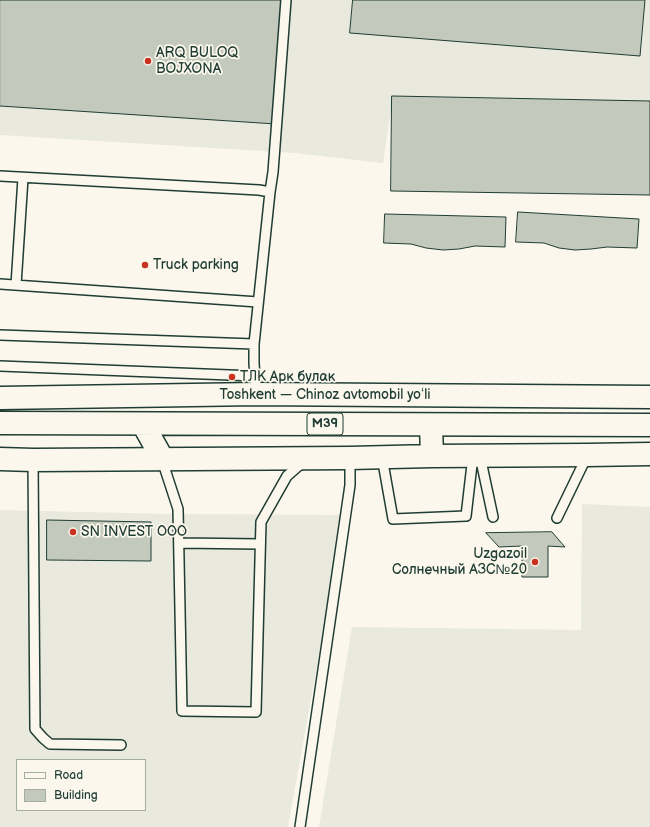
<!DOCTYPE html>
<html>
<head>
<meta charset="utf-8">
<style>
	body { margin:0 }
	#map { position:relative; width:650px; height:827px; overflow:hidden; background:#fbf7ec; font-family:"Balsamiq Sans",sans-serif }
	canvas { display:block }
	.legend { position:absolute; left:16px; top:759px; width:130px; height:52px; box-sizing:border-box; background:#fbf7ec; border:1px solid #a3ada2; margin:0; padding:5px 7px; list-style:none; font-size:12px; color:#1f3d34 }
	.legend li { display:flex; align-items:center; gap:8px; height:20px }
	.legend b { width:20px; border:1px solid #a3ada2 }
</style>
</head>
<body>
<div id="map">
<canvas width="650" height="827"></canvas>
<ul class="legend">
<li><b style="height:5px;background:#fbf7ec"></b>Road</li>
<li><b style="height:11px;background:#c4c9be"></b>Building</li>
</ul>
</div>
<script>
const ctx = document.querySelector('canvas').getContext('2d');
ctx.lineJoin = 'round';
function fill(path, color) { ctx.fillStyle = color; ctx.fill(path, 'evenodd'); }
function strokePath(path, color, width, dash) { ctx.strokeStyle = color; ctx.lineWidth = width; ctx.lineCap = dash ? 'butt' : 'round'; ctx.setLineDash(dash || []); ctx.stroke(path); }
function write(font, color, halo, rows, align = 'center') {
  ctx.font = font + ' "Balsamiq Sans",sans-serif'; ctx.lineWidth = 3.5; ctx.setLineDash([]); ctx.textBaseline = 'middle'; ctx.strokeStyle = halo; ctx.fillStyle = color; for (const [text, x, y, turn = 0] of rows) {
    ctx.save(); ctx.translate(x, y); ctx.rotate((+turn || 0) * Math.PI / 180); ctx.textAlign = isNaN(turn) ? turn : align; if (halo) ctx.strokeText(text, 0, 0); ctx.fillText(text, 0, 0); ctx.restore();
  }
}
const built = new Path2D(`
	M0,0H650V101L393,96L383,163L295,153L0,135Z
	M582,504L650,507V827H319L352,627L581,630Z
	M0,510L170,514L344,515L288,827H0ZM17,760H145V810H17Z`);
const building = new Path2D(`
	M0,0H284L276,124L0,106Z
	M353,0H645L640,56L350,33Z
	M392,96L650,101V195L391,191Z
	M518,212L639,219L637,248L607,247L591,249L575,250L559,248L544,243L516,242Z
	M385,214L506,217L505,247L475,246L459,249L443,250L426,248L411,244L384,243Z
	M47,520L151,522V561L47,560Z
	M552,532L565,547L548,546V577H522V546L499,547L486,533Z`);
const service = new Path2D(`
	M0,176L259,190L270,192L254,344V363L256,394
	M270,192L273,172L286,0
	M0,284L258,302
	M16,285L23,178
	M0,335L254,344
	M0,366L255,376
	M480,456L493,517
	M382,457L393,519L466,516L473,456
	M33,460L35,729L43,738L50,744L121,745
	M162,460L178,509L182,711L256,712L261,522L287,476L303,462
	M557,518L587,456
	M179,543L260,544
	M300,827L350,485V458`);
const tertiary = new Path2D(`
	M431,425L432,456
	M0,459L33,460L350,458L432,456L587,455L650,454`);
const trunk = new Path2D(`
	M0,398L256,394L650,397
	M0,423L650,425
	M143,424L162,458`);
const markers = [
	[148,61,4,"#c8321e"],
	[145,265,4,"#c8321e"],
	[232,377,4,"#c8321e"],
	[73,532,4,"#c8321e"],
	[535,562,4,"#c8321e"]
];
const shields = [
	[325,424,36]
];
const shieldNames = [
	["M39",325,424]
];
const poiNames = [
	["ARQ BULOQ",156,53],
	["BOJXONA",156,69],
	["Truck parking",153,265],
	["ТЛК Арк булак",240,377],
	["SN INVEST ООО",81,532],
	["Uzgazoil",527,554,"right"],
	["Солнечный АЗС№20",527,570,"right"]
];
const streetNames = [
	["Toshkent — Chinoz avtomobil yoʻli",325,395]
];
fill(built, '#eae9de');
fill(building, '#c4c9be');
strokePath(building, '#1f3d34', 1);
strokePath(service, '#1f3d34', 12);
strokePath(tertiary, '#1f3d34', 25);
strokePath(trunk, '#1f3d34', 25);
strokePath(service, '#fbf7ec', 9);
strokePath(tertiary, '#fbf7ec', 22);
strokePath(trunk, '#fbf7ec', 22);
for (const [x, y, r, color] of markers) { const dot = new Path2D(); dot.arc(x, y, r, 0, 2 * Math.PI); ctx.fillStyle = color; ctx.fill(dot); strokePath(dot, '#fbf7ec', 1.5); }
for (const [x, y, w] of shields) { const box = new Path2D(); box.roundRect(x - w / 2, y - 11, w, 22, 3); ctx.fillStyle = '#fbf7ec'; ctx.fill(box); strokePath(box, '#1f3d34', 1); }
write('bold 13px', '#1f3d34', null, shieldNames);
write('14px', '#1f3d34', '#fbf7ec', poiNames, 'left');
write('14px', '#1f3d34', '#fbf7ec', streetNames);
</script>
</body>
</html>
